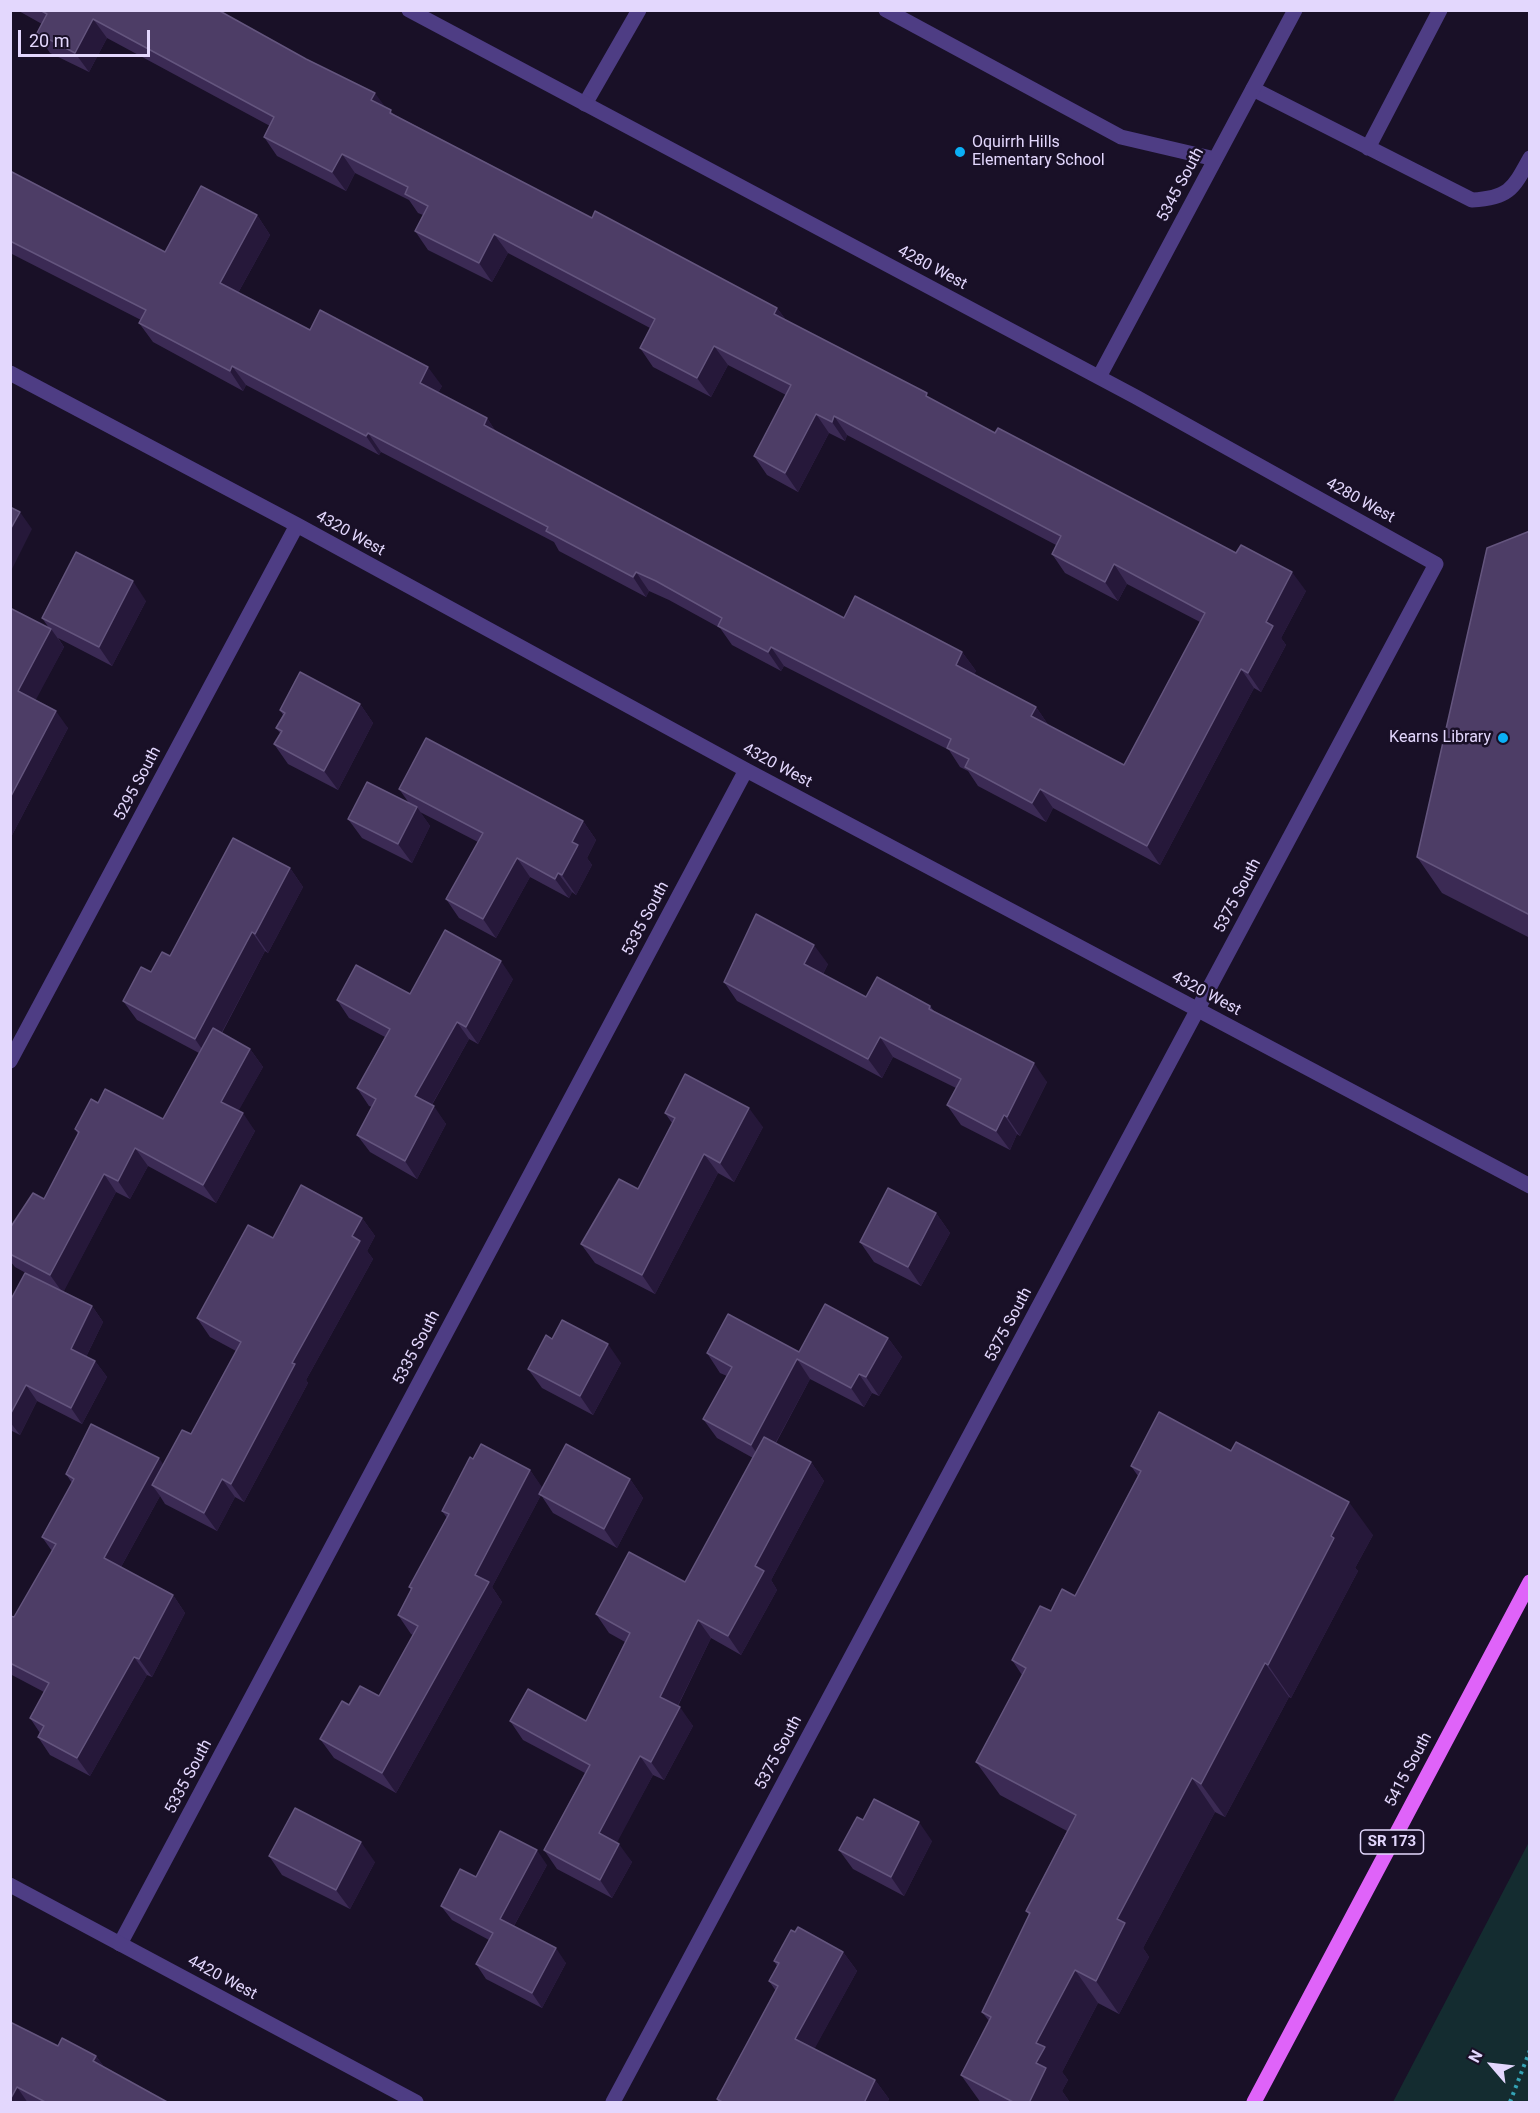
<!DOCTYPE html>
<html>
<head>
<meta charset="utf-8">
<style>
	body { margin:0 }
	#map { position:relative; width:1540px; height:2113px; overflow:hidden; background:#191027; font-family:Roboto,sans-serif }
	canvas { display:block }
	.frame { position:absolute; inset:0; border:12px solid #e3d7fd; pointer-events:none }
	.north { position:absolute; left:1462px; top:2035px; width:60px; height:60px; -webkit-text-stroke:4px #191027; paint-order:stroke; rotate:298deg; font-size:16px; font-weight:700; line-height:24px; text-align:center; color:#e3d7fd }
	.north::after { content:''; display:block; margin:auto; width:21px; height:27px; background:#e3d7fd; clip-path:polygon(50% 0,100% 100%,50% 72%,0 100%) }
	.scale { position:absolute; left:18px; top:30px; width:132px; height:27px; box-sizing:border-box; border:3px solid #e3d7fd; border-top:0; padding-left:8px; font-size:18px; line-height:21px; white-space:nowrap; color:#e3d7fd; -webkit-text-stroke:4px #191027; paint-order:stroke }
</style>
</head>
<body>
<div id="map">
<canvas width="1540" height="2113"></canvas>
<div class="frame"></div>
<div class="north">N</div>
<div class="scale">20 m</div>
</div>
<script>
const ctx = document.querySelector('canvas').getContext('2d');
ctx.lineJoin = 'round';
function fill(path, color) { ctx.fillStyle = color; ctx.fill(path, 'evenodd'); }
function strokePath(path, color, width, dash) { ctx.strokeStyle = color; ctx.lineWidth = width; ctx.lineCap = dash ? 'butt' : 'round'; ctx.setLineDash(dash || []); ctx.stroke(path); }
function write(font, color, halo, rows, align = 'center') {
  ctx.font = font + ' Roboto,sans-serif'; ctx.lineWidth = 5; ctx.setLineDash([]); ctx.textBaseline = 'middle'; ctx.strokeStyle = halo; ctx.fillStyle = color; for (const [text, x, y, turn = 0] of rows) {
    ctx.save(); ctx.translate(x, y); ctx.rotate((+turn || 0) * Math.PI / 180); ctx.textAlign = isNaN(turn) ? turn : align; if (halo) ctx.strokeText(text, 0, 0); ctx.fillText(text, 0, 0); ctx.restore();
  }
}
const green = new Path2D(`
	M1529,1842V2102H1393Z`);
const path = new Path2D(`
	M1510,2102L1530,2050`);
const service = new Path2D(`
	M886,10L1121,137L1215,159
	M1253,89L1472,200C1509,198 1513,189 1530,158
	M585,104L639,10
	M1368,148L1440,10`);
const minor = new Path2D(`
	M409,10L1136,397L1436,564L613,2102
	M10,373L297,525L746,770L1530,1186
	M1099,377L1295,10
	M10,1061L297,525
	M120,1944L746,770`);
const tertiary = new Path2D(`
	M10,1885L416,2102`);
const primary = new Path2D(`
	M1254,2102L1530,1582`);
const wall = new Path2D(`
	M17,10H218L385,107L395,115L592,218L777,308L786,320L931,399L995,433L1306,591L1281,638L1286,645L1261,692L1254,688L1160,865L1053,808L1046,822L978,786L968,771L960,767L949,750L784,666L781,671L732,645L720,628L669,600L649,591L646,597L559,551L554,542L381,452L379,455L246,385L243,391L153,342L139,323L141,320L10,253V171L165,252L257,215L270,235L238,293L310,330L442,386L438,393L487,418L496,432L844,618L962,652L976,671L974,674L1036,707L1049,726L1124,765L1200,622L1127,584L1118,601L1065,573L1052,554L1056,545L847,435L845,441L829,433L798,492L767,475L754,456L786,395L728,365L711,397L653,367L640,348L650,328L508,253L492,282L428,250L415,231L423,215L418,213L409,200L355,173L346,191L277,156L264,137L270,126L107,38L89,72L50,53L37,33L42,24Z
	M1530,531V938L1442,893L1417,857Z
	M146,601L112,666L58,638L64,647L35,700L68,728L10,839V608L49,628L42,618Z
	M360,704L373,723L338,790L288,764L274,744L280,733L276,728L283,715L280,710Z
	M399,789L583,821L596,840L587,858L592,865L576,895L572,892L569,898L530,877L496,938L459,918L446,899L478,842L420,812L430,826L412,863L362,838L348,819L409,803Z
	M290,868L303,887L268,953L265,951L222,1033L250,1049L263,1067L238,1111L255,1131L216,1203L148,1166L130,1199L116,1192L63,1292L92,1306L103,1322L86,1357L95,1361L107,1377L82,1424L37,1401L20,1435L10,1430V1301L33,1277L15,1267L10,1261V1228L44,1199L78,1134L75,1129L98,1103L163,1119L199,1053L137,1020L123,1001L151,972L170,956Z
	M828,964L823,974L866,997L930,1006L934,1011L1047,1082L1020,1136L1017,1134L1010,1150L961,1125L947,1105L956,1088L893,1057L882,1078L737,1001L724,982Z
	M513,979L478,1044L469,1039L432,1105L446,1124L417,1179L370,1152L357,1135L372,1107L369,1106L357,1088L385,1037L349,1018L337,1000L410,994Z
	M665,1113L763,1127L734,1182L718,1173L655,1294L595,1263L581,1244L638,1189L672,1123Z
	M936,1213L950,1233L921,1286L874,1262L860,1242Z
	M362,1218L375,1236L367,1251L373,1259L306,1380L308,1383L244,1502L235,1497L217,1531L165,1504L160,1496L121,1567L173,1595L185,1613L152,1677L147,1675L90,1776L50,1755L38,1737L40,1733L30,1718L44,1692L10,1674V1616L14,1617L52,1551L42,1537L72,1483L66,1474L163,1465L191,1434L236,1351L210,1337L197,1318L273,1238Z
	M888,1338L902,1357L879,1396L872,1393L864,1407L810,1379L776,1443L811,1462L824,1481L771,1580L777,1590L741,1655L711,1638L678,1706L693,1726L664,1780L653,1775L616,1843L632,1862L612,1898L557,1869L544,1850L585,1773L523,1740L510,1721H586L625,1642L609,1633L596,1614L685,1582L753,1458L717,1438L703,1419L727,1376L720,1373L707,1353L799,1352Z
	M552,1339L621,1363L593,1415L542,1388L528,1369Z
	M473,1459L530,1470L542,1488L630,1479L643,1498L617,1548L553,1513L541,1495L492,1587L502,1602L396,1793L334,1758L320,1739L349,1705L379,1696L413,1635L411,1634L398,1615L411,1590L409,1587L447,1518L442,1511Z
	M1131,1466L1373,1535L1355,1568L1358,1571L1291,1698L1289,1697L1225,1817L1215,1812L1143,1948L1149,1957L1119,2014L1098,2003L1062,2072L1068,2080L1062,2091L1069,2101V2103H981L961,2075L989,2021L982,2012L1029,1915L1026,1911L1067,1831L1000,1795L976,1762L1022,1675L1012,1660L1051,1611L1075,1596L1138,1476Z
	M932,1841L904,1896L853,1869L839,1850Z
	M269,1856L375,1862L350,1909L282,1875Z
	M547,1865L514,1926L566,1963L542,2008L486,1979L476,1964L489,1940L452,1920L441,1906L476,1877Z
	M795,1932L843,1952L857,1971L814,2049L875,2080L889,2099L887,2103H719L717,2099L776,1991L769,1981L777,1966L774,1961Z
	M10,2022L58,2046L96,2056L104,2067L169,2103H10Z`);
const shadedWall = new Path2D(`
	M93,19L107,38L89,72L75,53Z
	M375,93L389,112L371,100Z
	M342,154L355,173L346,191L332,172Z
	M257,215L270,235L233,302L220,283Z
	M494,234L508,253L492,282L479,263Z
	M777,308L791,327L774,314Z
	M714,346L728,365L711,397L697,378Z
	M232,366L246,385L243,391L230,371Z
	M428,367L442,386L433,402L420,383Z
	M816,414L829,433L798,492L785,473Z
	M834,416L847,435L845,441L832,422Z
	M487,418L500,438L484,425Z
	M368,433L381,452L379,455L366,436Z
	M20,512L32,529L10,573V530Z
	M1114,564L1127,584L1118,601L1105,582Z
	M636,572L649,591L646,597L633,577Z
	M1292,572L1306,591L1281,638L1286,645L1261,692L1248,673L1266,622Z
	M133,581L146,601L112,666L99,647Z
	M51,629L64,647L31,709L18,691Z
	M771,647L784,666L781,671L768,652Z
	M962,652L976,671L969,684L956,665Z
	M1241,669L1254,688L1160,865L1147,846Z
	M360,704L373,723L338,790L324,771Z
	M1036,707L1049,726L1031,716Z
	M56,711L68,728L10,839V798Z
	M1040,789L1053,808L1046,822L1032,803Z
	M417,807L430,826L412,863L398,844Z
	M583,821L596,840L587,858L592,865L576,895L562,875L572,842Z
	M517,858L530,877L496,938L483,919Z
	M290,868L303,887L268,953L255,934Z
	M558,873L572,892L569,898L555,879Z
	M252,932L265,951L208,1058L195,1039Z
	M814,945L828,964L818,984L804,964Z
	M501,961L513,979L478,1044L466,1027Z
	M457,1022L469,1039L427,1113L415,1096Z
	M880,1037L893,1057L882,1078L868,1059Z
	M250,1049L263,1067L234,1119L221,1102Z
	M1034,1063L1047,1082L1020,1136L1007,1117Z
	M434,1106L446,1124L417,1179L405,1161Z
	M749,1108L763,1127L734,1182L720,1163Z
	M243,1113L255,1131L216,1203L203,1185Z
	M1004,1115L1017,1134L1010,1150L996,1131Z
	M135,1148L148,1166L130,1199L118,1181Z
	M704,1154L718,1173L655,1294L642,1275Z
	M104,1174L116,1192L63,1293L50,1275Z
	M936,1213L950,1233L921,1286L908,1267Z
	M362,1218L375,1236L367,1251L373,1259L306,1380L308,1383L244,1502L231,1484L292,1363L352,1236Z
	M92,1306L103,1322L82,1365L71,1349Z
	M888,1338L902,1357L879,1396L866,1377Z
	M608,1344L621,1363L593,1415L580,1396Z
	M797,1359L810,1379L764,1464L751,1445Z
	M95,1361L107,1377L82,1424L71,1408Z
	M859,1374L872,1393L864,1407L851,1388Z
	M26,1385L37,1401L20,1435L10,1422V1415Z
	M159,1458L171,1476L152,1485L160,1496L116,1576L104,1558Z
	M811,1462L824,1481L771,1580L777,1590L741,1655L728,1636L755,1566Z
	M530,1470L544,1490L539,1494L541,1495L492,1587L502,1602L396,1793L382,1773L475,1575Z
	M222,1479L235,1497L217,1531L204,1513Z
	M630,1479L643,1498L617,1548L604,1529Z
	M1349,1502L1373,1535L1355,1568L1358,1571L1291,1698L1268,1665L1331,1536Z
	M173,1595L185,1613L152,1677L139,1659Z
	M698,1620L711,1638L673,1715L660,1697Z
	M134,1657L147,1675L90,1776L77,1758Z
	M1265,1663L1289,1697L1225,1817L1201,1784Z
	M680,1707L693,1726L664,1780L651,1762Z
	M640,1756L653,1775L612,1852L599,1833Z
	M1192,1778L1215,1812L1143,1948L1149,1957L1119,2014L1096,1981L1117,1919Z
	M919,1822L932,1841L904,1896L891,1877Z
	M361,1842L375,1862L350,1909L336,1890Z
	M619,1844L632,1862L612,1898L600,1880Z
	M537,1850L547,1865L510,1933L500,1919Z
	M556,1948L566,1963L542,2008L532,1993Z
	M843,1952L857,1971L809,2059L795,2039Z
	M1075,1970L1098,2003L1062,2072L1068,2080L1062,2091L1069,2101V2103H1029L1036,2043Z
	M96,2056L110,2075L93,2061Z
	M875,2080L889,2099L887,2103H864Z
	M17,2087L28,2103H10V2100Z`);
const building = new Path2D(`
	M40,10H218L306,59L375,93L371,100L391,110L390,113L592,218L595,211L777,308L774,314L927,393L926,396L995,433L998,428L1236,553L1241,545L1292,572L1266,622L1273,626L1248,673L1241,669L1147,846L1040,789L1032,803L965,767L969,759L947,748L951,739L771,647L768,652L718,626L722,618L656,581L636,572L633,577L546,531L548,527L368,433L366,436L232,366L230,371L139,323L146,310L10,241V171L165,252L201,186L257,215L220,283L310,330L320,310L428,367L420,383L487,418L484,425L844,618L855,596L962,652L956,665L1036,707L1031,716L1124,765L1205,613L1114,564L1105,582L1052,554L1061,536L834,416L832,422L816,414L785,473L754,456L791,385L714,346L697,378L640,348L655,319L494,234L479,263L415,231L428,206L405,194L408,187L342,154L332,172L264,137L274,117L93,19L75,53L37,33L47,14Z
	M10,507L20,512L10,530Z
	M1530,531V915L1417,857L1487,548Z
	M76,552L133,581L99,647L42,618Z
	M10,608L51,629L18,691L56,711L10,798Z
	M300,672L360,704L324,771L274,744L282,731L276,728L285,713L280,710Z
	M426,738L583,821L572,842L578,845L562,875L558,873L555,879L517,858L483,919L446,899L483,833L399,789Z
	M367,782L417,807L398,844L348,819Z
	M233,838L290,868L255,934L252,932L195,1039L123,1001L141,967L151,972L162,952L170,956Z
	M756,914L814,945L804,964L866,997L877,977L930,1006L929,1009L1034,1063L1007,1117L1004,1115L996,1131L947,1105L961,1079L880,1037L868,1059L724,982Z
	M445,930L501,961L466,1027L457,1022L415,1096L434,1106L405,1161L357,1135L376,1099L357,1088L390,1029L337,1000L356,965L410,994Z
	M213,1028L250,1049L221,1102L243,1113L203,1185L135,1148L118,1181L104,1174L50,1275L10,1254V1228L33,1193L44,1199L79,1132L75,1129L91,1099L98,1103L105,1089L163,1119Z
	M685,1074L749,1108L720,1163L704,1154L642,1275L581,1244L619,1179L638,1189L675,1118L665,1113Z
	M301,1185L362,1218L352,1236L360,1241L292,1363L295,1364L231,1484L222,1479L204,1513L152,1485L182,1430L191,1434L241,1342L197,1318L248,1225L273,1238Z
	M888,1188L936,1213L908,1267L860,1242Z
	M25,1273L92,1306L71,1349L95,1361L71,1408L26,1385L10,1415V1301Z
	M825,1304L888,1338L866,1377L859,1374L851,1388L797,1359L751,1445L703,1419L732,1367L707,1353L728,1314L799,1352Z
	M562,1320L608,1344L580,1396L528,1369L546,1335L552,1339Z
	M1159,1412L1231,1451L1236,1442L1349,1502L1331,1536L1334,1538L1268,1665L1265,1663L1201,1784L1192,1778L1117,1919L1125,1923L1096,1981L1075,1970L1036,2043L1045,2047L1036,2063L1046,2068L1029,2103H1015L961,2075L991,2017L982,2012L1030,1913L1026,1911L1076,1815L976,1762L1026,1668L1012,1660L1040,1606L1051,1611L1062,1589L1075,1596L1141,1471L1131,1466Z
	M91,1424L159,1458L104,1558L173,1595L139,1659L134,1657L77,1758L38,1737L44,1726L30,1718L49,1683L10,1663V1616L14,1617L56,1544L42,1537L74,1479L66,1474Z
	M764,1437L811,1462L755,1566L764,1571L728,1636L698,1620L660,1697L680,1707L651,1762L640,1756L599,1833L619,1844L600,1880L544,1850L590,1765L510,1721L528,1689L586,1721L630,1633L596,1614L629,1552L685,1582Z
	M481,1444L530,1470L475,1575L489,1582L382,1773L320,1739L342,1701L349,1705L360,1686L379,1696L418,1626L398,1615L412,1588L409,1587L449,1514L442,1511L470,1457L473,1459Z
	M566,1444L630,1479L604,1529L539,1494Z
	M874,1799L919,1822L891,1877L839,1850L857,1817L863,1820Z
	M295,1808L361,1842L336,1890L269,1856Z
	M500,1831L537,1850L500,1919L556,1948L532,1993L476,1964L493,1933L441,1906L460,1869L476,1877Z
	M798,1927L843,1952L795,2039L875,2080L864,2103H724L717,2099L778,1986L769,1981L779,1963L774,1961L791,1930L795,1932Z
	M10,2022L58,2046L62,2038L96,2056L93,2061L169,2103H47L17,2087L10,2100Z`);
const markers = [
	[960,152,6,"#0bb0f6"],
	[1503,738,6,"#0bb0f6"]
];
const shields = [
	[1392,1842,63]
];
const shieldNames = [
	["SR 173",1392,1842]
];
const poiNames = [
	["Oquirrh Hills",972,143],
	["Elementary School",972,161],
	["Kearns Library",1491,738,"right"]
];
const streetNames = [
	["5345 South",1181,185,-62],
	["4280 West",932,268,28],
	["4280 West",1360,501,29],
	["4320 West",350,534,29],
	["4320 West",777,766,28],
	["5295 South",138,784,-62],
	["5375 South",1238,896,-62],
	["5335 South",646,919,-62],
	["4320 West",1206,994,28],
	["5375 South",1009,1325,-62],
	["5335 South",417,1348,-62],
	["5375 South",779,1753,-62],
	["5415 South",1409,1770,-62],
	["5335 South",189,1777,-62],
	["4420 West",222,1978,28]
];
fill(green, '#142c30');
strokePath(path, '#34a3b5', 4, [3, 4.5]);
strokePath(service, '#4e3d84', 15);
strokePath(minor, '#4e3d84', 15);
strokePath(tertiary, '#4e3d84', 15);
strokePath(primary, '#df63f9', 15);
fill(wall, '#3b2a54');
fill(shadedWall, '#26183a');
fill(building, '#4d3d66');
strokePath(building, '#64557e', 1.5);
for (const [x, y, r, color] of markers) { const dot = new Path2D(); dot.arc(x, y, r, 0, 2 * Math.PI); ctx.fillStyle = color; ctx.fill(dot); strokePath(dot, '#191027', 2); }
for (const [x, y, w] of shields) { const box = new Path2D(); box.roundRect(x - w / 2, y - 12, w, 24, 4.5); ctx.fillStyle = '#191027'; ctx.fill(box); strokePath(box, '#e3d7fd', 1.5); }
write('bold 15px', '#e3d7fd', null, shieldNames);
write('16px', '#e3d7fd', '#191027', poiNames, 'left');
write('16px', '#e3d7fd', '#191027', streetNames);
</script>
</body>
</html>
